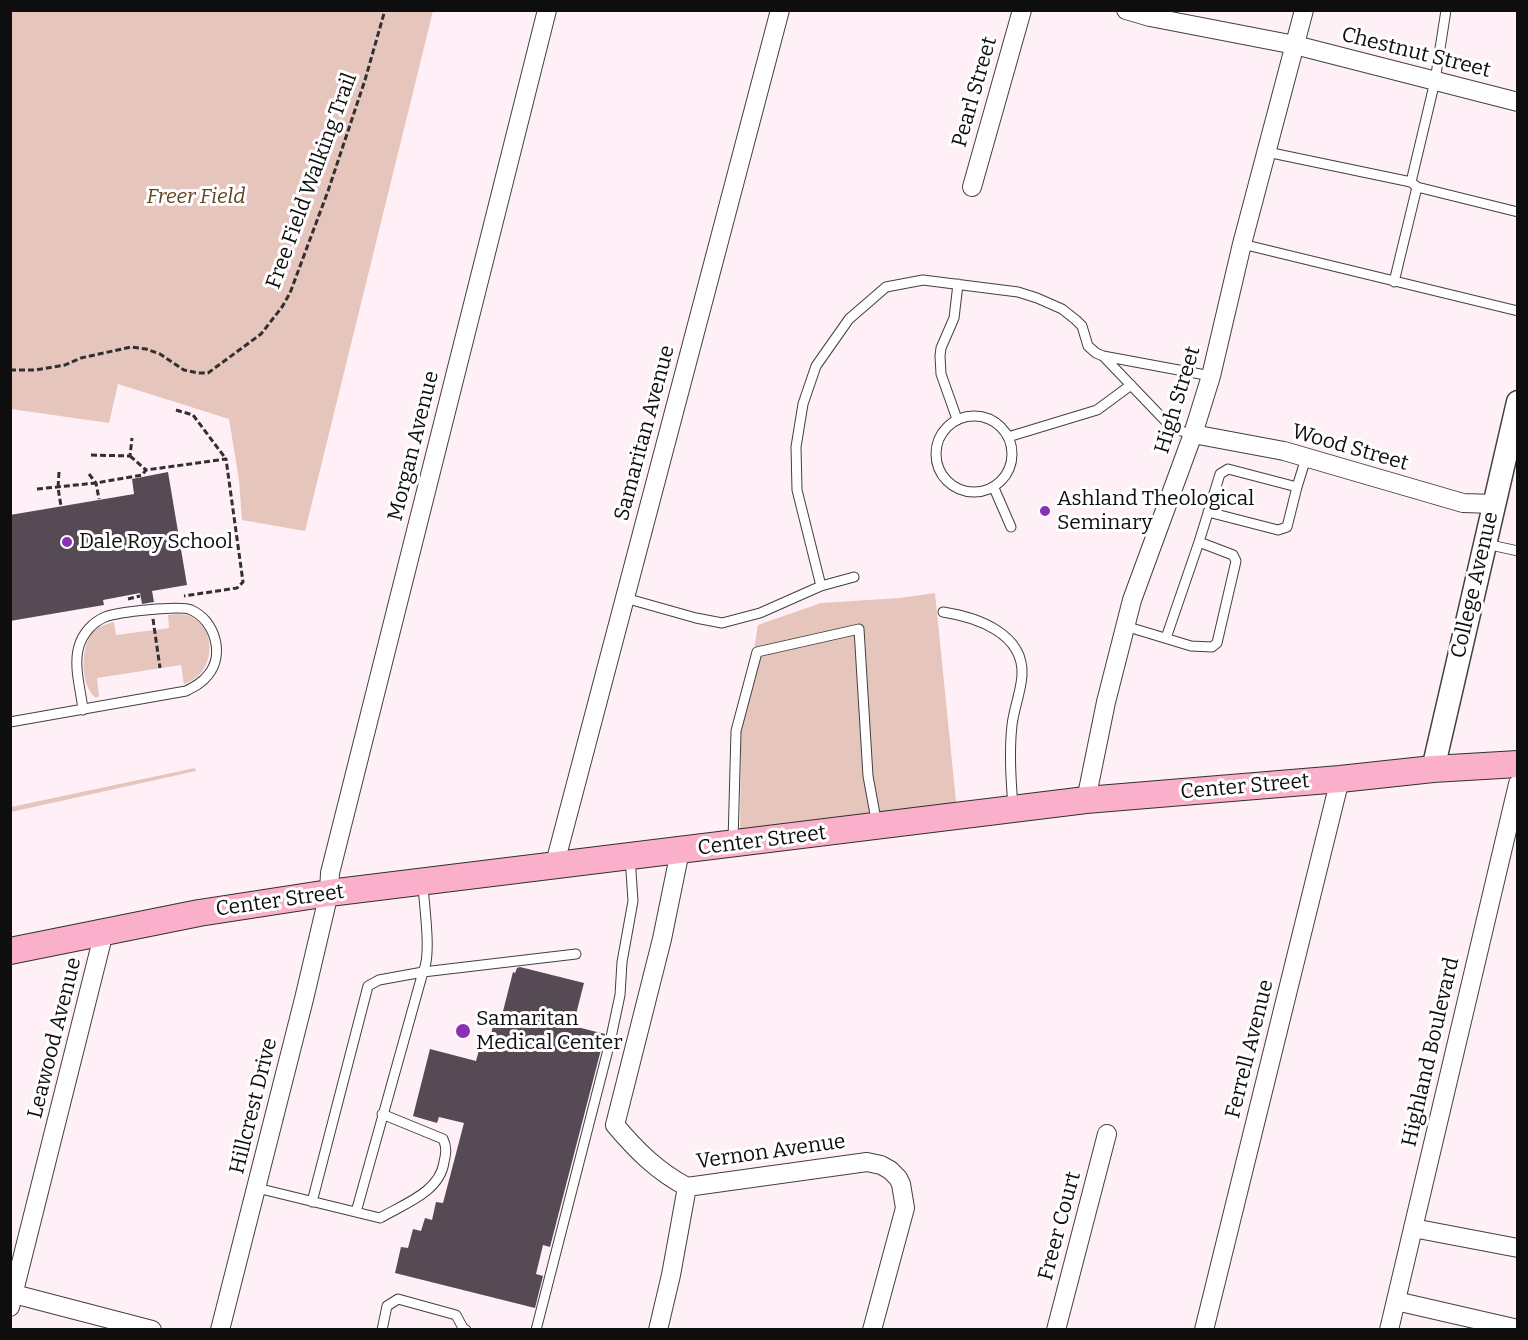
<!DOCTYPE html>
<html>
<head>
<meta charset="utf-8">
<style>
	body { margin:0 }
	#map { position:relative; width:1528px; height:1340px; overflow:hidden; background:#fef0f6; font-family:Bitter,serif }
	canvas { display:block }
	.frame { position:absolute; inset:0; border:12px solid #0e0e0e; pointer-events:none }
</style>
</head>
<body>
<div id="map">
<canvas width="1528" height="1340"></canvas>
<div class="frame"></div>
</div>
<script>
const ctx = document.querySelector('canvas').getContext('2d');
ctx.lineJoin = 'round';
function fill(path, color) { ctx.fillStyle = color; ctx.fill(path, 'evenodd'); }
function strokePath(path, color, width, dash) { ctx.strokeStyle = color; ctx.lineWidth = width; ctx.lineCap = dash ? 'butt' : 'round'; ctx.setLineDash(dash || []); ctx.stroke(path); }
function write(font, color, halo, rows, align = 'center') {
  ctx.font = font + ' Bitter,serif'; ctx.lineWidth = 6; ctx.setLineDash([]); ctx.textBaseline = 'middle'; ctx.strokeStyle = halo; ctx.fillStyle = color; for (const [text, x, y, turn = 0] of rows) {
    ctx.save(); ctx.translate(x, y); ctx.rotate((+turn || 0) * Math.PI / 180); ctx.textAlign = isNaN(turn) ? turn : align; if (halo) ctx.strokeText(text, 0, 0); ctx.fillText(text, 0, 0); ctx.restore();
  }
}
const green = new Path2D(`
	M11,10L433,11L305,531L242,520L239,480L229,419L118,384L109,423L11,409Z
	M935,593L957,811L740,840L741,729L758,625L821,603L900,598Z
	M178,614C217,615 221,672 184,684L181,665L97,678L99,696L96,698C80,687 80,646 93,632C99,626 107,624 114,622L116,635L169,628L168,615Z
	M195,768L196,771L11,812V807Z`);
const building = new Path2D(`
	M168,472L187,585L152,591L154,602L142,604L140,593L103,600L104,605L10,621V515L134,494L132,479Z
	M520,967L584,983L573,1026L605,1034L550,1247L543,1245L536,1274L543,1276L535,1308L395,1273L401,1247L408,1248L413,1229L421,1231L425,1218L432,1220L436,1202L443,1203L464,1123L439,1117L437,1123L413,1116L430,1049L476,1061L479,1050L487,1052L495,1017L501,1019L513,972L515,973L517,968Z`);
const path = new Path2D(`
	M10,370H36L65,365L81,358L131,347L146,349L160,354L184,370L198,373H208L261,334L282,307L290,293L328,191L365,80L385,10
	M176,410L193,415L226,459
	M91,455L130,456L132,438
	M130,456L146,470
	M59,472L58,488L61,506
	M89,474L96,483L99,499
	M37,489L96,483L142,475L146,470L226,459L243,582L237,588L184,596
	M128,599L140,596
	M153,619L160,668`);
const service = new Path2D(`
	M1267,152L1411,182L1417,187L1518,212
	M1411,182L1435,81L1446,10
	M1242,244L1518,311
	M1394,282L1417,187
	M1104,357L1173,429L1193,434
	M936 454a38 38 0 1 1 76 0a38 38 0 1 1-76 0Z
	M957,419L941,374L940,356L941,348L954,318L958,284
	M1008,437L1097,410L1131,385
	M994,488L1011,527
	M1208,512L1278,530L1287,527L1297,487
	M1486,544L1518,551
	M821,586L797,490L796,447L803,404L816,366L849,319L886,287L923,280L1018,292L1037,298L1062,309L1076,320L1082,326L1088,346L1096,353L1103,356L1211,376
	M625,598L696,618L722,623L760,613L821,586L854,577
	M943,612C976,617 1024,633 1022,675C1021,692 1014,708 1012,725C1009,752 1011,780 1013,808
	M1125,626L1191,646L1212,647L1217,643L1236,561L1233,555L1199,542L1220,474L1228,469L1297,487L1306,458
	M1166,638L1199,542
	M10,722L186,691C194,687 202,683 208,675C225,655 215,620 191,610C181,605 117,612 105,617C93,622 83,633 79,646C73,666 81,690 83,710
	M733,842L736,731L757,652L859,629L868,776L877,825
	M257,1188L380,1218C404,1204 440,1192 444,1162C446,1153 447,1147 443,1139L382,1114
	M312,1202L368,986L379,980L423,972L576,954
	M356,1212L423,972C432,955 424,906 423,885
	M382,1330L387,1306L398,1299L456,1315L463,1328L466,1330
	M536,1330L610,1042L620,995L622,962L633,901L630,857`);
const minor = new Path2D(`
	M1126,10L1150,17L1295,45L1518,102
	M972,187L1022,10
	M1193,434L1284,451L1463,503L1494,504
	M1086,800L1106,702L1132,600L1193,434L1211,376L1242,244L1304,10
	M680,851L662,939L615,1125C637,1151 657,1171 687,1187L867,1162L881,1165L890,1170L898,1178L901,1184L905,1208L872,1330
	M554,867L780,10
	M1413,1228L1518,1248
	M10,1293L152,1330
	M1396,1301L1518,1329
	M10,1307L104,932
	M220,1330L304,999L329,893L330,873L547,10
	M658,1330L671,1275L687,1187
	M1056,1330L1107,1134
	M1204,1330L1340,779
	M1389,1330L1518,784`);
const tertiary = new Path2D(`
	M1433,769L1518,402`);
const secondary = new Path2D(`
	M10,951L199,913L329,893L1086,800L1340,779L1433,769L1518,764`);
const markers = [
	[1045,511,6,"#8c2fb5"],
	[67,542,6,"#8c2fb5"],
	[463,1031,8,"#8c2fb5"]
];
const streetNames = [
	["Chestnut Street",1416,53,14],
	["Pearl Street",975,92,-74],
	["Free Field Walking Trail",312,181,-70],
	["High Street",1178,400,-73],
	["Samaritan Avenue",645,433,-75],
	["Morgan Avenue",414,446,-76],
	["Wood Street",1350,448,16],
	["College Avenue",1475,585,-77],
	["Center Street",1245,787,-5],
	["Center Street",762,841,-7],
	["Center Street",280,901,-8],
	["Leawood Avenue",55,1038,-76],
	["Ferrell Avenue",1250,1049,-76],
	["Highland Boulevard",1431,1052,-77],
	["Hillcrest Drive",254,1106,-76],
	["Vernon Avenue",771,1152,-8],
	["Freer Court",1060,1226,-75]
];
const parkNames = [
	["Freer Field",196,197]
];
const poiNames = [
	["Ashland Theological",1057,499],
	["Seminary",1057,523],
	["Dale Roy School",79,542],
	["Samaritan",476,1019],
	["Medical Center",476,1043]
];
fill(green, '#e6c5bc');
fill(building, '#564b55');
strokePath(service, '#414141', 11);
strokePath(minor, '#414141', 20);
strokePath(tertiary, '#414141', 25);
strokePath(secondary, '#303030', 28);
strokePath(path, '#303030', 3, [6, 3]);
strokePath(service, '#fff', 9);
strokePath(minor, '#fff', 18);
strokePath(tertiary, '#fff', 22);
strokePath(secondary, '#fab0cb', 26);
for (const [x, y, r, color] of markers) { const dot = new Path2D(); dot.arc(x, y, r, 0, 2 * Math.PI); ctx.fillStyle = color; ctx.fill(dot); strokePath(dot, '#fff', 2); }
write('21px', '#0e0e0e', '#fff', streetNames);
write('italic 21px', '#624422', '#fff', parkNames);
write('21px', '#0e0e0e', '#fff', poiNames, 'left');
</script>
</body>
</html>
